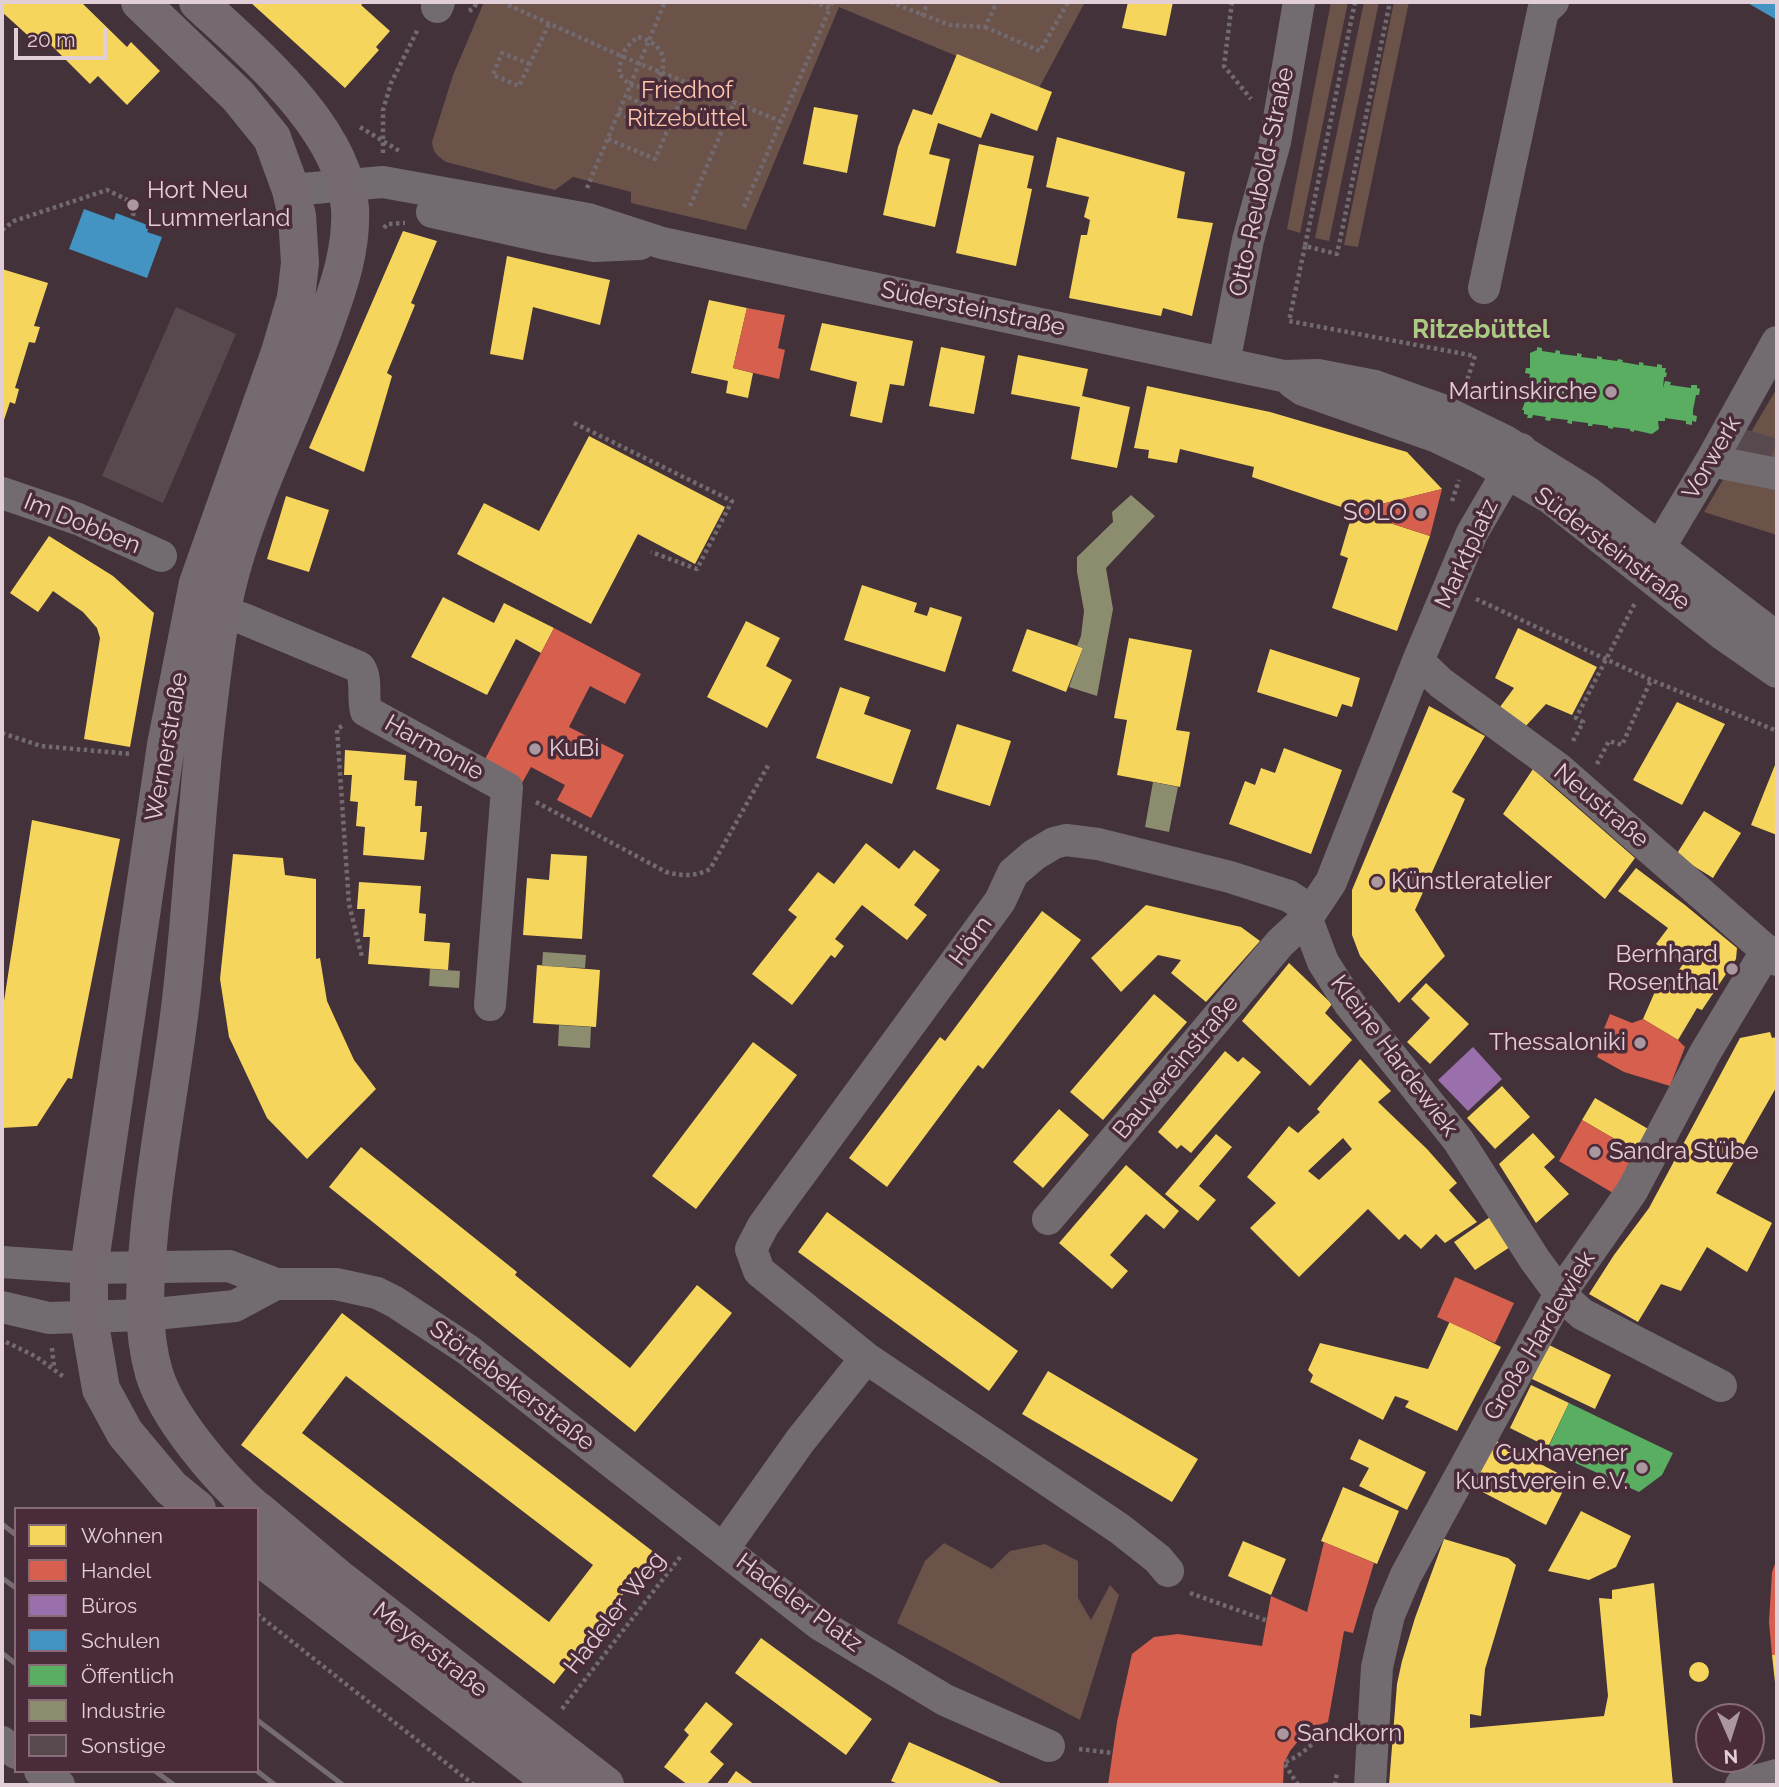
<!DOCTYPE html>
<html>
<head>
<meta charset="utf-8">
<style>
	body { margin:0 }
	#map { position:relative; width:1779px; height:1787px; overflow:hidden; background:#43323a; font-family:Raleway,sans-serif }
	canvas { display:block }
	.frame { position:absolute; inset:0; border:4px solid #e2ced6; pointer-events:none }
	.legend { position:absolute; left:14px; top:1507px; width:245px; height:266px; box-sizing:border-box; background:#4a2b39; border:2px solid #876c78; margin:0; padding:9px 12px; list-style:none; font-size:21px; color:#e2ced6 }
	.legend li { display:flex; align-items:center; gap:14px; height:35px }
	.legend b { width:35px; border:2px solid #876c78 }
	.north { position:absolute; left:1695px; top:1703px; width:70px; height:70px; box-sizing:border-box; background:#4a2b39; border:2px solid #876c78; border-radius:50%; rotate:177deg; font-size:19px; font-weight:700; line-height:28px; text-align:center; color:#e2ced6 }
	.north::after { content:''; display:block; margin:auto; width:24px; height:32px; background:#aa979f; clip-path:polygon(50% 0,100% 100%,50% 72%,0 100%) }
	.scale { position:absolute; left:14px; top:28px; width:93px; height:32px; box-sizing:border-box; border:4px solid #e2ced6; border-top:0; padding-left:9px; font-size:21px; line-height:24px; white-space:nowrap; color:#e2ced6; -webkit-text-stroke:5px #4a2b39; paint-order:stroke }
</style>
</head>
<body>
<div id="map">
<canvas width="1779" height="1787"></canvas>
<div class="frame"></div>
<ul class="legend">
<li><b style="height:19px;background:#f6d55c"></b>Wohnen</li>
<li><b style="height:19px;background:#d6604d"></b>Handel</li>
<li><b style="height:19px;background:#9970ab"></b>Büros</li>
<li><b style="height:19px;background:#4393c3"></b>Schulen</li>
<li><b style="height:19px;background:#5aae61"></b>Öffentlich</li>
<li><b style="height:19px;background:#8c8c6e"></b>Industrie</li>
<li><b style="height:19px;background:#57494d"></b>Sonstige</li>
</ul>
<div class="north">N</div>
<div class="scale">20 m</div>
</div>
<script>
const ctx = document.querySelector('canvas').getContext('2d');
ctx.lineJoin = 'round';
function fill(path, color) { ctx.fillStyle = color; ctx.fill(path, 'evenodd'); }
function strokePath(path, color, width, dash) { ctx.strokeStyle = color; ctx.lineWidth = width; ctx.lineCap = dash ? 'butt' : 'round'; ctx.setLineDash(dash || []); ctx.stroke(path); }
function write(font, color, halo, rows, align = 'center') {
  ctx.font = font + ' Raleway,sans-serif'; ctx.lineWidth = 7; ctx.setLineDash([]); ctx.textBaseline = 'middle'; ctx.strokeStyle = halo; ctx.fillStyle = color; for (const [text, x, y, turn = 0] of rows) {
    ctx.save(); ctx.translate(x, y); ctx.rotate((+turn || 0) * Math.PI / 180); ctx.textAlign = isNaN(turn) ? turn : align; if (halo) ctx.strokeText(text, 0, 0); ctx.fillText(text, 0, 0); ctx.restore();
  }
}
const green = new Path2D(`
	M484,2H1085L1038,90L839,7L746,230L631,203V192L573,177L555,190L446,162C437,156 433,152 432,142L453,75Z
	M1331,2H1348L1300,233L1287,229Z
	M1364,2H1379L1329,241L1315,238Z
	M1394,2H1409L1358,247L1344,245Z
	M1777,388V535L1704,512Z
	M944,1543L992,1569L1010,1551L1045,1544L1078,1561V1598L1091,1620L1110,1585L1119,1595L1080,1720L897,1623L925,1561Z`);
const homes = new Path2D(`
	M2,2H81L127,47L131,42L160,71L127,105L98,76L90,84L41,35L34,41L2,12Z
	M250,2H365L361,5L390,31L376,47L379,50L345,88Z
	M1128,2H1173L1166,36L1122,28Z
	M957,54L1052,92L1037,131L991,113L981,138L938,123L929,154L950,159L935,227L883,215L898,147L913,109L932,115Z
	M814,107L858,115L847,173L803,164Z
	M1057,137L1185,172L1177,218L1213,223L1192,316L1163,308L1161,316L1069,298L1081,235H1087L1090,220L1084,217L1089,197L1046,187Z
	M979,144L1034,156L1027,188L1032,189L1016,266L956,253Z
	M403,231L437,241L411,303L415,305L387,373L392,376L364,472L309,448Z
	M507,256L610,280L600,325L533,307L523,360L490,354Z
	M2,269L48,283L34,326L40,327L35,343L29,342L15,388L19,389L15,404L10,402L2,426Z
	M709,300L747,308L733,368L753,373L748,398L726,393L728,381L691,373Z
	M822,323L913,341L904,386L890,384L882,423L850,416L857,382L810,370Z
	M941,347L985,356L974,414L929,406Z
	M1018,355L1088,369L1082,396L1130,407L1117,468L1071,459L1080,407L1011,394Z
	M1147,386L1270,412L1407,452L1442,489L1353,511L1252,477L1254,467L1180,449L1177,463L1148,458L1149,450L1134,448Z
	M589,436L725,507L695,564L638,534L591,624L457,554L484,503L539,531Z
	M286,496L329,510L309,572L267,559Z
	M1353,511L1430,536L1397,631L1332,608L1348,558L1340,555Z
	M49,536L113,576L154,613L130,747L84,739L100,638L97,628L83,612L53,591L38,612L10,593Z
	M862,585L917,603L914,612L927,616L930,607L962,617L945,672L844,640Z
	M443,597L494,623L504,603L554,628L541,653L516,639L487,695L411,657Z
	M746,621L780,638L766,666L792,680L767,728L707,697Z
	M1518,628L1597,667L1572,715L1546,704L1524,728L1500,707L1514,688L1495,678Z
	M1027,629L1083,648L1066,692L1012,671Z
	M1129,638L1192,650L1176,730L1190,732L1180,787L1117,775L1127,720L1114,718Z
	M1270,649L1360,678L1352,707L1342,704L1337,717L1257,692Z
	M840,687L870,697L864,714L911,730L892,784L816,758Z
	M1677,702L1725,724L1682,805L1633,780Z
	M1429,706L1485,736L1452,792L1465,799L1415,910L1445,956L1399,1003L1360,956L1352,935V890Z
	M957,724L1011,741L990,806L936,789Z
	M1284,748L1342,770L1311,854L1229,824L1245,781L1255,785L1261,768L1275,773Z
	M345,750L406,755L404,780L417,781L415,806H422L420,832H427L424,860L363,855L365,827L356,826L358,802L350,801L352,775H344Z
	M1777,760V835L1751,825Z
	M1533,769L1635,858L1605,899L1503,814Z
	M1704,811L1741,833L1713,878L1676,855Z
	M32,820L120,839L72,1079L68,1078L37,1126L2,1128V1014Z
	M866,843L899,869L914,850L940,870L914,905L927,915L907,940L862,905L835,939L844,946L835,958L831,955L792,1005L752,974L797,917L788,910L818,872L834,884Z
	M233,854L283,858L285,875L316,879V959L320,958L327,1001L354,1060L376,1089L307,1159L267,1118L229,1037L220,979Z
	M551,854L587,856L582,939L523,935L527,878L549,880Z
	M1636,868L1685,905L1737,948L1736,959L1702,1010L1697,1008L1678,1040L1643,1019L1657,987L1665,990L1683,964L1656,944L1668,928L1618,891Z
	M359,882L421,886L419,913L426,914L424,941L450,943L448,970L368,964L370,937H363L365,909H357Z
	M1146,905L1241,927L1260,941L1206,1002L1171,973L1181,960L1158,955L1121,992L1091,958Z
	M1042,911L1081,940L983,1069L978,1065L887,1187L849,1158L940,1037L945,1041Z
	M1289,963L1332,1004L1325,1013L1352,1040L1310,1086L1242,1021Z
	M537,965L600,970L596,1027L533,1023Z
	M1426,983L1469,1024L1430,1064L1407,1042L1430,1018L1411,999Z
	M1154,994L1187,1022L1103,1120L1070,1092Z
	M1770,1032L1772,1038L1777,1037V1086L1716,1193L1772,1223L1747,1272L1707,1247L1681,1291L1661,1284L1638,1322L1589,1294L1614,1255L1649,1208L1740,1038Z
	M753,1042L797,1075L696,1209L652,1176Z
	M1225,1051L1238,1062L1243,1057L1261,1072L1191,1153L1181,1145L1177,1149L1158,1132Z
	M1360,1059L1391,1091L1378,1102L1427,1149L1457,1183L1449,1190L1477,1222L1445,1243L1436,1234L1421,1249L1405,1234L1399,1240L1368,1209L1299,1277L1250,1228L1276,1203L1247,1177L1289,1126L1298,1133L1320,1112L1317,1109ZM1343,1138L1352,1149L1319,1180L1308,1171Z
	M1502,1086L1530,1117L1495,1149L1467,1118Z
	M1595,1098L1650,1130L1637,1152L1582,1120Z
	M1059,1109L1089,1135L1043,1188L1013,1162Z
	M1533,1133L1555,1157L1544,1167L1569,1194L1536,1223L1499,1164Z
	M1216,1134L1232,1147L1199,1186L1216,1200L1198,1221L1165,1194Z
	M361,1147L517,1272L515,1275L630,1368L697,1285L732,1313L635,1432L329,1187Z
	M1126,1165L1179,1211L1164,1229L1146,1214L1110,1255L1128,1271L1112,1289L1059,1243Z
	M827,1212L1018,1351L989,1391L798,1252Z
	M1490,1217L1510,1247L1475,1270L1454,1242Z
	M342,1313L655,1553L554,1684L241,1445ZM346,1376L593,1565L549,1622L302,1433Z
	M1450,1321L1501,1347L1457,1431L1405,1407L1409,1401L1395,1396L1383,1420L1310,1382L1313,1375L1308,1370L1320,1343L1428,1369Z
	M1549,1345L1611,1375L1595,1409L1532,1379Z
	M1048,1371L1198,1459L1172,1502L1022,1414Z
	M1531,1385L1569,1403L1548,1447L1510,1428Z
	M1491,1438L1569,1479L1546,1525L1467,1484Z
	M1359,1439L1426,1472L1407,1510L1359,1486L1369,1468L1350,1459Z
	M1343,1487L1399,1511L1377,1564L1321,1541Z
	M1581,1511L1631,1536L1616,1567L1589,1580L1548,1571Z
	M1444,1539L1508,1558L1516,1565L1485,1669L1481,1716L1470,1714V1728L1604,1716L1608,1696L1599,1598L1612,1599V1590L1654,1583L1673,1785H1389L1397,1684L1402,1661L1415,1618Z
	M1243,1541L1286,1559L1271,1595L1228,1576Z
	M761,1638L872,1719L846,1755L735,1673Z
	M1772,1655H1777V1682H1775Z
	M1689 1672a10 10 0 1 1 20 0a10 10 0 1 1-20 0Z
	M706,1702L733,1724L710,1752L724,1764L706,1785H688L664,1767L689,1735L684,1730Z
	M909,1742L972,1770L1005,1785H901L891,1781Z
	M736,1771L755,1785H726Z`);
const shops = new Path2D(`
	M747,308L785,315L778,348L785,350L779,379L733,368Z
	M1442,489L1430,536L1353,511Z
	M554,628L641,674L625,704L590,686L569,727L624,755L591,818L557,800L565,785L531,767L522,783L483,763Z
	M1610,1014L1632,1023L1643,1019L1678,1040L1685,1047L1670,1086L1624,1072L1597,1057L1607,1032L1603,1031Z
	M1582,1120L1637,1152L1613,1193L1559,1161Z
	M1455,1277L1514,1303L1495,1343L1437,1317Z
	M1324,1542L1374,1563L1353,1633L1344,1631L1328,1722L1309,1728L1290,1751L1284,1763L1283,1785H1108L1117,1722L1132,1654L1154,1637L1178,1634L1262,1646L1271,1596L1307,1612Z
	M1777,1559V1655H1772L1769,1622L1772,1572Z`);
const offices = new Path2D(`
	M1473,1047L1502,1079L1468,1111L1438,1080Z`);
const schools = new Path2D(`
	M1746,2H1777V20Z
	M84,209L114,220L116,213L150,226L147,232L162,237L147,278L69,249Z`);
const public = new Path2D(`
	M1537,347L1542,348V351L1555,353L1556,350L1560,351V354L1577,356V353L1582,354L1581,357L1597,359V356L1602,357V359L1617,361L1618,359L1623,360L1622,362L1639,365V362L1644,363L1643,365L1657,367V364L1662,365V368H1666L1665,372L1667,373L1666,377H1664L1663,388L1665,381L1671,382L1670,385L1691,388V385H1697V388L1700,389L1699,395H1696L1693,410V415L1697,416L1696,422L1692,421V425L1686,424V421L1665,418V421H1658L1659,429L1652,434L1634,430V432L1630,431V429L1613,427V429L1608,428V426L1593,424L1592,426H1588V423L1572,421V424L1567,423L1568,420L1551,418L1550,421L1545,420L1546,417L1533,415L1532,418H1527L1528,415L1524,414V410H1522L1527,396L1522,395L1523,389L1528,390L1530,374L1525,373L1526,368H1530V353L1537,350Z
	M1569,1403L1673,1453L1662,1475L1639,1492L1547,1450Z`);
const industry = new Path2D(`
	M1131,495L1155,516L1106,568L1113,609L1097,696L1069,687L1083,648L1077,646L1081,636L1084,611L1077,572V557L1113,522L1112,512Z
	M1153,782L1178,787L1169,832L1145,827Z
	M543,952L586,955L585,968L542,966Z
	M430,969L460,971L459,988L429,986Z
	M559,1025L591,1027L590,1048L558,1046Z`);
const building = new Path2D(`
	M176,307L236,334L163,503L102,476Z
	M1741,428L1777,439L1770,463L1734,452Z`);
const path = new Path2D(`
	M813,2L830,8L832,2
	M890,2L950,25L985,27L997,2
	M1232,2L1224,66L1251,99
	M1355,2L1305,246L1337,254L1390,2
	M508,5L621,56L780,121
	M469,11L474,8L477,2
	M922,16L928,2
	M985,27L1040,51L1068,2
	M638,37C668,44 672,71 647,88L630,85L619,74C621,56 623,48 638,37Z
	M530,64L502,53L493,75L519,86L549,24
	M618,113L645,125L652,109L626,96
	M360,127L401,152
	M608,139L655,159L688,83
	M383,153V110L391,83L418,29
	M587,188L665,2
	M690,206L734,102
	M744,207L830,8
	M384,228L387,224L405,223
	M2,230L14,221L107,190L136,204L132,219
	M1305,246L1289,321L1475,356L1465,387
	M574,423L732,501L697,569L651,552
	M1452,501L1459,480
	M1476,599L1651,680L1777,731
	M342,726L337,729L349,904L362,957
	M2,733L41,746L131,754
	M1573,741L1583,722L1576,718L1635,603
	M1597,764L1609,741L1622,745L1651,680
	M536,802L666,872C682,876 695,877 710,869L769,764
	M6,1342L35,1356L64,1377
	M52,1348L54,1367
	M1190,1593L1268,1621
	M257,1614L474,1785
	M562,1709L681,1556
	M1079,1749L1113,1753
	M1298,1785L1284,1763C1289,1760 1295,1758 1300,1754C1315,1744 1325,1726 1345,1730
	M1335,1785L1337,1772`);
const minor = new Path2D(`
	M437,7L439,2
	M291,190L383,182L588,219L662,243L1283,376L1318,375L1375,386L1437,408L1507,442L1586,491L1777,638
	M432,212L549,238L594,246L640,244
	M1484,288L1543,11L1553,2
	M1224,363L1248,240L1275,142L1299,2
	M1293,383L1303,390L1437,437L1479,457L1550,498L1721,633L1777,672
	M1711,461L1777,474
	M2,493L78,519L161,556
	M1649,565L1711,461L1777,342
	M200,605L244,619L359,667C368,678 362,697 366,711L507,788L490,1005
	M1418,661L1441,683L1559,769L1777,960
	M1048,1219L1280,943L1307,918L1331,882L1418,661L1472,533L1521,449
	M2,1262L89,1268L229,1266L276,1284H336L377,1293L395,1302L468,1350L819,1624L945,1700L1049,1746
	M2,1307L49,1318L145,1315L235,1306L276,1284
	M724,1548L800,1441L866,1358
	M1168,1571L1158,1559L1120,1529L866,1358L759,1271L751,1249L763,1226L783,1198L1000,901L1013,873L1034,855L1054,843L1066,840L1098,844L1230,877L1289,896L1301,904L1323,962L1349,1003L1458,1140L1535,1260L1560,1294L1582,1314L1721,1386
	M2,1742L16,1753
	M40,1771L59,1785
	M1370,1785L1377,1667L1389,1615L1406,1575L1560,1294L1632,1191L1705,1053L1767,950
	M1741,1785L1777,1775`);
const major = new Path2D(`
	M140,2L238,96L272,138L291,190L297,216L300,263L296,298L280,352L198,583L166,745L89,1268V1319L101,1389L125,1433L171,1488L197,1509
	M198,2C254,54 343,127 350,208C352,247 340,283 327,319C298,404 255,484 231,571C218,618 213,667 207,716C196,810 192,905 181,1000C172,1079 156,1156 149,1235C145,1280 141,1329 154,1373C167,1417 220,1479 255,1509
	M257,1510L339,1579L605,1785
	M257,1555L557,1785`);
const rail = new Path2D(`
	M2,1524L16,1535
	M2,1578L16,1588
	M2,1653L16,1664
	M257,1720L343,1785
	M155,1771L174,1785
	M257,1771L275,1785`);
const markers = [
	[133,205,7,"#aa979f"],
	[1611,392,7,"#aa979f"],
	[1421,513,7,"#aa979f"],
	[535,749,7,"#aa979f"],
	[1377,882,7,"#aa979f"],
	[1732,969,7,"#aa979f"],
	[1640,1043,7,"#aa979f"],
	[1595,1152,7,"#aa979f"],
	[1642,1468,7,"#aa979f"],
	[1283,1734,7,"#aa979f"]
];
const parkNames = [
	["Friedhof",687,91],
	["Ritzebüttel",687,119]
];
const streetNames = [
	["Otto-Reubold-Straße",1262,182,-78],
	["Südersteinstraße",973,309,12],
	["Vorwerk",1712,458,-60],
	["Im Dobben",82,524,22],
	["Südersteinstraße",1612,549,37],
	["Marktplatz",1467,554,-65],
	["Wernerstraße",167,747,-80],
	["Harmonie",434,748,29],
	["Neustraße",1601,806,40],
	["Hörn",971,941,-54],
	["Kleine Hardewiek",1394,1056,53],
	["Bauvereinstraße",1176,1067,-50],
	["Große Hardewiek",1540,1336,-59],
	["Störtebekerstraße",512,1386,37],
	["Hadeler Platz",799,1603,36],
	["Hadeler Weg",615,1613,-52],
	["Meyerstraße",430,1650,38]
];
const poiNames = [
	["Hort Neu",147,191],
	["Lummerland",147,219],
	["Martinskirche",1597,392,"right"],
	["SOLO",1407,513,"right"],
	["KuBi",549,749],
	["Künstleratelier",1391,882],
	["Bernhard",1718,955,"right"],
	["Rosenthal",1718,983,"right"],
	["Thessaloniki",1626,1043,"right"],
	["Sandra Stübe",1609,1152],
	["Cuxhavener",1628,1454,"right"],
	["Kunstverein e.V.",1628,1482,"right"],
	["Sandkorn",1297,1734]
];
const neighbourhoodNames = [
	["Ritzebüttel",1481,330]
];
fill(green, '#6b534a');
fill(homes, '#f6d55c');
fill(shops, '#d6604d');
fill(offices, '#9970ab');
fill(schools, '#4393c3');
fill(public, '#5aae61');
fill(industry, '#8c8c6e');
fill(building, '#57494d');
strokePath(path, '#736a70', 4.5, [3.5, 3.5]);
strokePath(minor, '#726c70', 32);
strokePath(major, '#756a72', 38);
strokePath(rail, '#756c71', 5);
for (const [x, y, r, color] of markers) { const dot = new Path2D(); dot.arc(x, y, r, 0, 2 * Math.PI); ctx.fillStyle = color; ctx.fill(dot); strokePath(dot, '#4a2b39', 2.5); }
write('24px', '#fcc5ac', '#4a2b39', parkNames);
write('24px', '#e2ced6', '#4a2b39', streetNames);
write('24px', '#e2ced6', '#4a2b39', poiNames, 'left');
write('bold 26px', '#abcb85', '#4a2b39', neighbourhoodNames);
</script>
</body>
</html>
